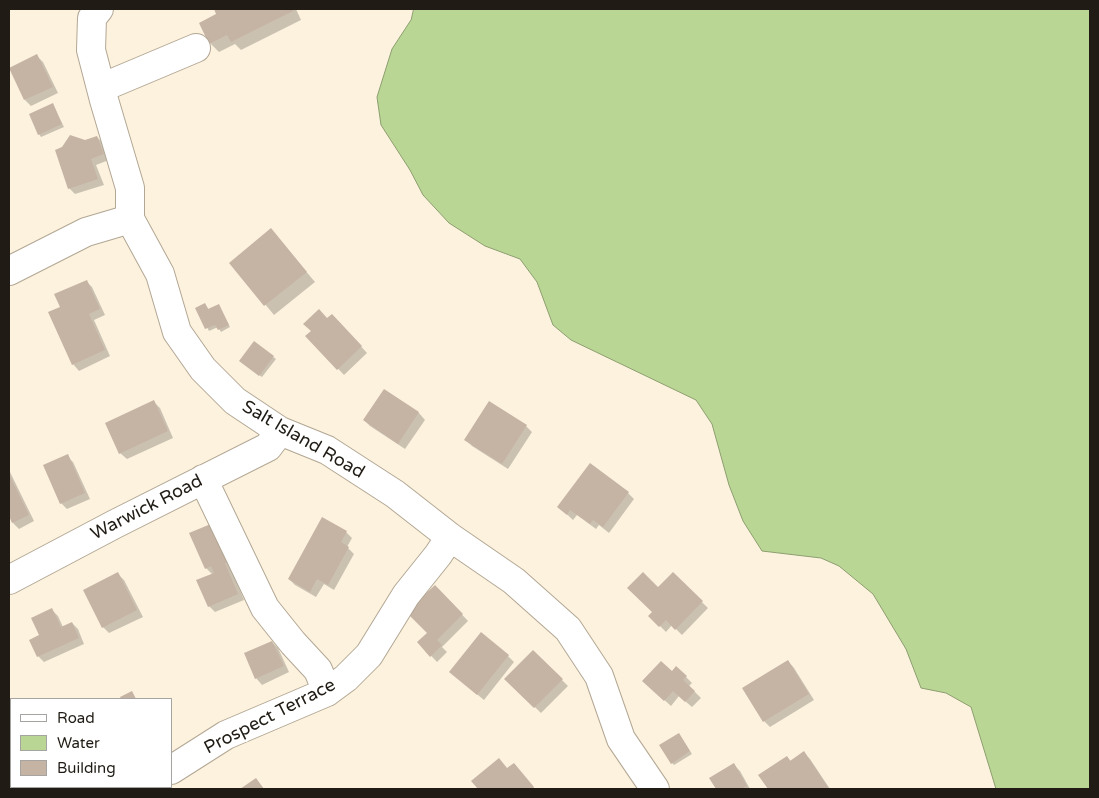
<!DOCTYPE html>
<html>
<head>
<meta charset="utf-8">
<style>
	body { margin:0 }
	#map { position:relative; width:1099px; height:798px; overflow:hidden; background:#fdf2de; font-family:"Varela Round",sans-serif }
	canvas { display:block }
	.frame { position:absolute; inset:0; border:10px solid #201c15; pointer-events:none }
	.legend { position:absolute; left:10px; top:698px; width:162px; height:90px; box-sizing:border-box; background:#fff; border:1px solid #a6a4a1; margin:0; padding:6px 9px; list-style:none; font-size:15px; color:#201c15 }
	.legend li { display:flex; align-items:center; gap:10px; height:25px }
	.legend b { width:25px; border:1px solid #a6a4a1 }
</style>
</head>
<body>
<div id="map">
<canvas width="1099" height="798"></canvas>
<div class="frame"></div>
<ul class="legend">
<li><b style="height:6px;background:#fff"></b>Road</li>
<li><b style="height:14px;background:#bad695"></b>Water</li>
<li><b style="height:14px;background:#c5b3a4"></b>Building</li>
</ul>
</div>
<script>
const ctx = document.querySelector('canvas').getContext('2d');
ctx.lineJoin = 'round';
function fill(path, color) { ctx.fillStyle = color; ctx.fill(path, 'evenodd'); }
function strokePath(path, color, width, dash) { ctx.strokeStyle = color; ctx.lineWidth = width; ctx.lineCap = dash ? 'butt' : 'round'; ctx.setLineDash(dash || []); ctx.stroke(path); }
function write(font, color, halo, rows, align = 'center') {
  ctx.font = font + ' "Varela Round",sans-serif'; ctx.lineWidth = 5; ctx.setLineDash([]); ctx.textBaseline = 'middle'; ctx.strokeStyle = halo; ctx.fillStyle = color; for (const [text, x, y, turn = 0] of rows) {
    ctx.save(); ctx.translate(x, y); ctx.rotate((+turn || 0) * Math.PI / 180); ctx.textAlign = isNaN(turn) ? turn : align; if (halo) ctx.strokeText(text, 0, 0); ctx.fillText(text, 0, 0); ctx.restore();
  }
}
const water = new Path2D(`
	M414,9H1090V789H996L971,707L946,693L921,688L906,649L873,594L839,566L821,558L762,551L743,521L729,485L712,424L696,400L571,340L553,325L537,282L520,259L485,246L449,223L423,195L410,170L381,125L377,97L392,49L411,20Z`);
const shadow = new Path2D(`
	M215,9H296L301,20L241,50L235,44L219,52L210,43L218,15Z
	M37,56L43,62L58,93L31,106L25,100Z
	M53,105L64,127L41,137L39,134Z
	M97,137L103,143L109,160L96,165L104,185L75,194L69,188L85,141Z
	M271,230L315,282L274,315L231,263Z
	M86,281L92,287L105,315L94,320L110,356L79,371L73,364L62,307Z
	M205,304L209,310L219,306L230,327L221,332L218,327L209,331L197,308Z
	M327,319L338,321L367,353L344,375L307,336Z
	M254,343L276,359L262,377L244,364Z
	M384,391L419,413L425,420L405,449L370,426L364,420Z
	M154,402L160,408L173,438L127,459L120,453Z
	M526,426L532,432L508,469L472,446L466,440Z
	M67,456L73,462L90,499L67,509L61,503Z
	M9,470L34,521L19,529L13,523L9,514Z
	M628,493L634,499L609,533L599,525L596,529L577,515L573,520L559,507Z
	M346,532L352,538L347,547L354,554L334,590L324,584L316,597L295,585L289,579Z
	M191,534L239,565L231,569L244,600L215,612L209,606L213,575L206,568Z
	M118,574L124,580L143,617L109,633L103,627Z
	M673,574L708,608L682,635L672,625L666,632L650,616L654,612L658,589Z
	M435,586L468,621L442,647L447,652L437,662L418,642L428,633Z
	M52,610L58,616L63,627L72,623L78,629L84,644L44,662L38,656L41,636Z
	M272,642L278,648L289,672L262,685L256,678L245,654Z
	M533,651L568,686L541,713L506,679Z
	M508,656L514,662L484,700L450,672Z
	M788,661L794,668L814,700L770,727L764,721Z
	M672,672L686,677L692,683L689,686L701,698L692,707L679,696L671,706L650,687Z
	M681,737L692,754L674,765L672,763Z
	M804,753L810,759L830,789H769L760,775L787,757L791,761Z
	M734,765L740,771L750,789H717L711,778Z
	M508,769L520,771L535,789H479L473,781Z`);
const building = new Path2D(`
	M214,9H292L293,11L231,42L227,35L209,44L199,23L216,14Z
	M37,54L53,87L24,100L9,68Z
	M53,103L62,124L38,135L29,114Z
	M70,135L85,140L97,136L104,154L91,159L98,179L68,189L55,150L62,147Z
	M271,228L307,272L264,306L229,263Z
	M87,280L100,309L89,314L105,350L72,365L48,312L60,307L54,294Z
	M205,303L208,309L219,304L229,325L218,330L215,325L205,329L195,308Z
	M319,309L327,318L332,314L362,346L337,370L305,336L311,331L303,324Z
	M254,341L274,356L259,376L239,361Z
	M384,389L419,412L398,444L363,420Z
	M154,400L168,431L119,454L105,423Z
	M489,401L527,425L502,464L464,440Z
	M68,454L85,493L60,504L43,465Z
	M590,463L629,492L603,527L593,520L590,524L570,510L567,515L557,507Z
	M9,474L29,515L12,523L9,516Z
	M322,517L347,531L341,542L349,547L328,585L317,579L310,592L288,579Z
	M218,521L234,559L225,563L238,594L208,607L196,580L214,573L211,566L205,569L189,533Z
	M118,572L137,610L102,628L83,590Z
	M643,572L658,587L673,572L703,601L675,630L666,620L659,627L648,616L652,612L627,588Z
	M435,585L463,614L437,640L442,645L430,657L417,642L427,633L406,612Z
	M52,608L61,627L72,622L79,638L37,657L29,640L39,635L31,618Z
	M481,632L509,655L477,695L449,672Z
	M272,641L284,666L255,679L244,653Z
	M533,650L563,679L534,708L504,679Z
	M788,660L809,694L763,722L742,688Z
	M661,661L672,671L676,666L687,676L683,680L695,691L685,702L673,691L664,701L642,681Z
	M132,691L136,699H121L120,697Z
	M679,733L690,751L671,764L659,745Z
	M804,751L829,789H768L758,775L787,756L790,761Z
	M499,758L507,768L514,763L534,787L532,789H478L471,781Z
	M734,763L747,786L741,789H716L709,778Z
	M256,778L264,789H240Z`);
const minor = new Path2D(`
	M99,9L92,18L91,50L104,100L130,188V219L160,274L177,332L203,369L235,401L280,431L327,450L395,494L450,537L514,581L568,629L599,676L621,739L655,789
	M101,88L196,48
	M9,271L86,232L130,219
	M203,479L265,608L293,643L318,670L327,692
	M9,580L115,524L268,447L280,431
	M171,770L226,735L327,692L346,678L369,655L406,595L438,555L450,537
	M138,789L143,787`);
const streetNames = [
	["Salt Island Road",303,440,30],
	["Warwick Road",147,508,-27],
	["Prospect Terrace",270,717,-27]
];
fill(water, '#bad695');
strokePath(water, '#8c9e6f', 1);
fill(shadow, '#0003');
fill(building, '#c5b3a4');
strokePath(minor, '#b2a794', 30);
strokePath(minor, '#fff', 28);
write('18px', '#201c15', '#fff', streetNames);
</script>
</body>
</html>
